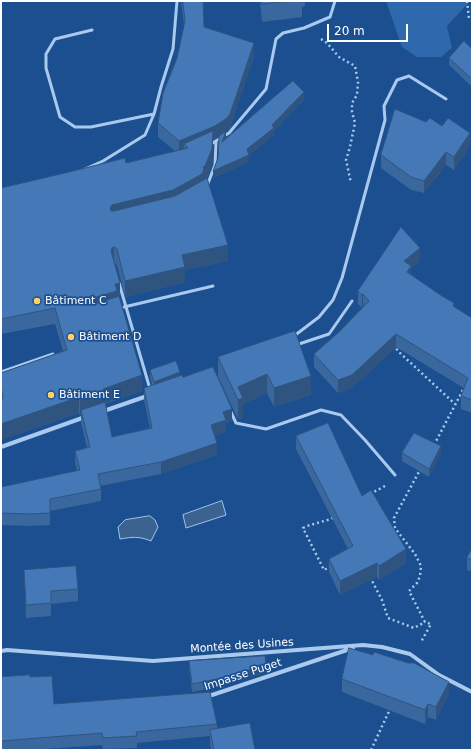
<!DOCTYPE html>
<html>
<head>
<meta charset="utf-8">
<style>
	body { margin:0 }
	#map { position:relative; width:473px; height:751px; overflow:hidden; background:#1b4f8f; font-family:"DejaVu Sans",sans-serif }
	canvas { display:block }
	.frame { position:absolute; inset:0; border:2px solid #fff; pointer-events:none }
	.scale { position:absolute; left:327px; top:24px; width:81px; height:18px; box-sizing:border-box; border:2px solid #fff; border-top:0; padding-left:5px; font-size:12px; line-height:14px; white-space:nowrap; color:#fff; -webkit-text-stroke:3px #1b4f8f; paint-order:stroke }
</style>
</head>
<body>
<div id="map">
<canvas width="473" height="751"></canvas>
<div class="frame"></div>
<div class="scale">20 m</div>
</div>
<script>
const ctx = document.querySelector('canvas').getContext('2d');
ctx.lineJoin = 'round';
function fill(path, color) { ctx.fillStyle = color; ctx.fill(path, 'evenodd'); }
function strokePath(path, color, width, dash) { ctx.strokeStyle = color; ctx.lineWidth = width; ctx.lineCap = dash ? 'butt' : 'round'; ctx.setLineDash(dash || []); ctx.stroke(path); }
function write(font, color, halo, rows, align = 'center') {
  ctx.font = font + ' "DejaVu Sans",sans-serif'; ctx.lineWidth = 3.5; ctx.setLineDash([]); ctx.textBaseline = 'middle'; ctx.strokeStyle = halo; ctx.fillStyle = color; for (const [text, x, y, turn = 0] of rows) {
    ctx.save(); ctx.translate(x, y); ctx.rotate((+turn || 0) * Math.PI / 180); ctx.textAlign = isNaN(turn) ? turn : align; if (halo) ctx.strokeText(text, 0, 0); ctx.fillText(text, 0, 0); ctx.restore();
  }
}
const green = new Path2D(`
	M386,1H470L447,26L452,48L441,57H417L402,47Z`);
const water = new Path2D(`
	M222,501L226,515L186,528L183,515Z
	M150,516L155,520L158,527L151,541C139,536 132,537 120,539L118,527L125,520Z`);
const path = new Path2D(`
	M467,1L469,19
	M321,39L327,43L339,57L355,66L358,82L357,95L352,103V112L355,123L350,147L346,160L351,183
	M393,345L400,353L455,404
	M434,445L465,386
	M421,468L394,518L395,528L415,554L421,566L420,576L417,583L409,591L425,622L431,624L421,642H422
	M370,494L385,486
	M331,566L324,570L303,528L307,526L331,519L334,517
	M370,577L382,600L388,618L414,628L425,622
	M371,750L391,707`);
const service = new Path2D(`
	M92,30L55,39L46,54V68L60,117L75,127H91L154,114
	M211,144L229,133L266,89L276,39L283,33L304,28L330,17L335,1
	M85,169L103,161L145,135L154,114L161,87L173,49L177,1
	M207,186L215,165L216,142
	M119,283L150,389
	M124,307L213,286
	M294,336L319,317L333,300L342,278L385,120L384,106L397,80L409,76L446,99
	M296,345L329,334L352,301
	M1,372L53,354
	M230,410L236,423L266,429L321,410L341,415L365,440L395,475`);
const minor = new Path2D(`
	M101,412L150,395
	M1,447L85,417
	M1,651L7,650L153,661L363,645L382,647L410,654L439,675L472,692
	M206,697L353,648`);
const wall = new Path2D(`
	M181,1H203L204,27L254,56L230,128L226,132V139L304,100L274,131V135L249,155V162L213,178L218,158L219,136L213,140L212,164L207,178L228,261L185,270V282L125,297L117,265L114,263L120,298L142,391L105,404L112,437L150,428L144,400V388L152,385L150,377V370L180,375L183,377L232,421L226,423V432L214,436L217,455L161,474L100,486L101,489V501L50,511V525L30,526L1,525V487L77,471L75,462V451L87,448L81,422V415H80L79,413L1,440V373L63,351L55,324L1,334V188L126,163L175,151L158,137V123L177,58L184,25Z
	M260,1H305V6L302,7V17L262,22Z
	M472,49V87L449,65V58Z
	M470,146L454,170L446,165L424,193L411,190L381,168V155Z
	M420,261L411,268V275L454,307L472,318V413L461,409V396L464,388L396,347L352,388L338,393L314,367V354L340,331L362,308L358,304V291Z
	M295,331L311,395L274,407L267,393L243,404V418L238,419L218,377V357Z
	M296,436L362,496L406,563L379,580L377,577L340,595L329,572V559L348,549L296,449Z
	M402,453H441L429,477L402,461Z
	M472,540V572L467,570V558L471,550V543Z
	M24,570L78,589V601L51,604V616L26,618Z
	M189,661L266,673L217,687L192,692L189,668Z
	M1,677H30L54,704L217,724V729L255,750H211L210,744V736L137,743V748L103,749L102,745L30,750H1Z
	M342,679L449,695L436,720L428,717L425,724L342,692Z`);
const shadedWall = new Path2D(`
	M254,43V56L230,128L226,132V139L222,150V142L226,132L213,140L212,164L205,182H204V185L202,190L173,206L112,221L110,224V208L112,205L173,190L202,174L203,170V167L205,166L212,149V140L188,150V148L184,144V152L179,155V141L215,126L227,118L230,114Z
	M304,92V100L274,131V135L249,155V162L213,178V171L247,149L272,125Z
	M470,133V146L454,170V157Z
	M446,152V165L424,193V181Z
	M228,245V261L185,270V282L125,297V281L182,255Z
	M114,247V263L111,251L112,248Z
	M420,248V261L411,268V279L407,285L404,261Z
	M120,283V298L88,319L89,301L115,284Z
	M363,294V307L362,308V295Z
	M396,334V347L352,388L338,393V380Z
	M180,372V380L154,389V382Z
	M267,374V393L243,404V418L238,419V387Z
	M142,375V391L103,404L81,410V415H80V400L103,389Z
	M311,376V395L274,407V388Z
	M79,397V413L1,440V424Z
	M232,409V421L226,423V432L211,437V425L223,412Z
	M217,443V455L161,474V462Z
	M441,446V453L429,477V469Z
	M406,549V563L379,580V566Z
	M377,563V577L340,595V581Z
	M266,665V673L217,687V679Z
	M449,682V695L436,720V707Z
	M428,704V717L425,724V710Z`);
const building = new Path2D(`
	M183,1H203L204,27L254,43L230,114L227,118L215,126L179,141L158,123L163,93L177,58L185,21Z
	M262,1H289L262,4Z
	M464,41L472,49V79L449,58Z
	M293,81L304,92L272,125L274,128L247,149L249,155L213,171L218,158L219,136L226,131L222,142Z
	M395,109L426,122L430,118L442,126L448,118L470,133L454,157L446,152L424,181L411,177L381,155Z
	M213,131L212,149L205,166L203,167L204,169L202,174L173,190L112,205L110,208L111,211H114L175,196L207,178L228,245L182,255L185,267L125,281L117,249L114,247L112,248L111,251L120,283L115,284L117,291L90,299L88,303L89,305H92L119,296L142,375L103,389V391L80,400L79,397L1,424V399H3L1,385V373L67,350L55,308L1,319V188L69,172L125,158L126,163L188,148L184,144Z
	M401,227L420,248L404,261L411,266L407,272L442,296L454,303L453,306L472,318V400L461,396L468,378L396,334L352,375L338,380L314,354L340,331L369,301L363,294L362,295L358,291Z
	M295,331L311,376L274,388L267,374L238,387L243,398L238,400L218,357Z
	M176,361L180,372L154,382L150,370Z
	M213,367L232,409L223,412L226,420L211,425L217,443L161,462L98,474L101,489L50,499V513L30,514L1,513V487L80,470L75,451L90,447L81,410L105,402L112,437L152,428L144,388L182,375L183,377Z
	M328,423L362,496L371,490L406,549L379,566L377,563L340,581L329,559L353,546L296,436Z
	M414,433L441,446L429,469L402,453Z
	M472,548V560L467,558Z
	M76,566L78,589L51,591V603L26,605L24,570Z
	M349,648L373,655L374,652L408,663H414L449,682L436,707L428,704L425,710L342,679Z
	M265,656L266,665L217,679L192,684L189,661Z
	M30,675V677L52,676L54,704L210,692L217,724L136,732L137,736L103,738L102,733L1,741V677Z
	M250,723L255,750H214L210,730Z`);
const markers = [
	[37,301,4,"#ffd166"],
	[71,337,4,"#ffd166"],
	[51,395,4,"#ffd166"]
];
const poiNames = [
	["Bâtiment C",45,301],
	["Bâtiment D",79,337],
	["Bâtiment E",59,395]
];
const streetNames = [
	["Montée des Usines",242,646,-4],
	["Impasse Puget",243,675,-18]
];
fill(green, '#2e69ad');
fill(water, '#3c6290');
strokePath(water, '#9cc4f0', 1);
strokePath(path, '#a9c9ee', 2.5, [2, 3]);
strokePath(service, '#a9c9ee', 3);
strokePath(minor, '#a9c9ee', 4);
fill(wall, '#3a679d');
fill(shadedWall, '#305480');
fill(building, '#4478b7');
strokePath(building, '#305480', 1);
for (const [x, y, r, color] of markers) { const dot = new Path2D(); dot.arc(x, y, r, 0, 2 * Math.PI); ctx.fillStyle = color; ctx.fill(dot); strokePath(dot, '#1b4f8f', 1.5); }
write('11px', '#fff', '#1b4f8f', poiNames, 'left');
write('11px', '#fff', '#1b4f8f', streetNames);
</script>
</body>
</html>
